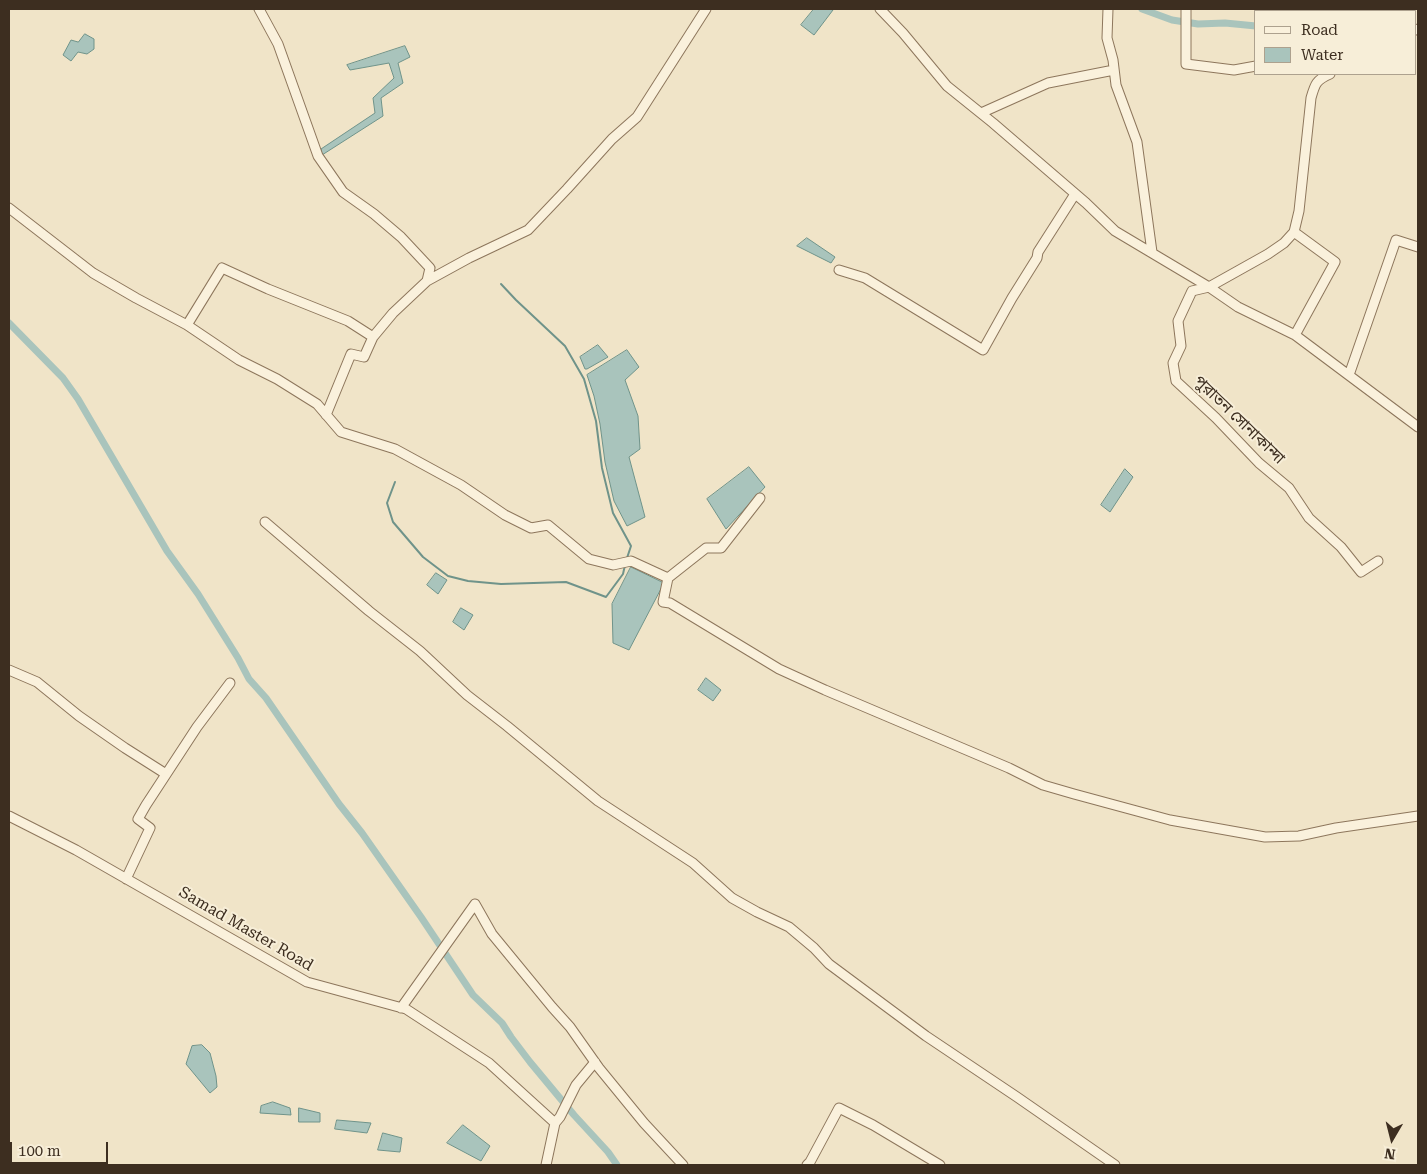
<!DOCTYPE html>
<html>
<head>
<meta charset="utf-8">
<style>
	body { margin:0 }
	#map { position:relative; width:1427px; height:1174px; overflow:hidden; background:#f0e4c8; font-family:"Roboto Serif",serif }
	canvas { display:block }
	.frame { position:absolute; inset:0; border:10px solid #3d2e20; pointer-events:none }
	.legend { position:absolute; left:1254px; top:10px; width:162px; height:65px; box-sizing:border-box; background:#f7eed8; border:1px solid #ada18e; margin:0; padding:6px 9px; list-style:none; font-size:15px; color:#3d2e20 }
	.legend li { display:flex; align-items:center; gap:10px; height:25px }
	.legend b { width:25px; border:1px solid #ada18e }
	.north { position:absolute; left:1367px; top:1114px; width:50px; height:50px; -webkit-text-stroke:4px #f7eed8; paint-order:stroke; rotate:188deg; font-size:14px; font-weight:700; line-height:20px; text-align:center; color:#3d2e20 }
	.north::after { content:''; display:block; margin:auto; width:18px; height:22px; background:#3d2e20; clip-path:polygon(50% 0,100% 100%,50% 72%,0 100%) }
	.scale { position:absolute; left:10px; top:1142px; width:98px; height:22px; box-sizing:border-box; border:2px solid #3d2e20; border-top:0; padding-left:6px; font-size:15px; line-height:18px; white-space:nowrap; color:#3d2e20; -webkit-text-stroke:4px #f7eed8; paint-order:stroke }
</style>
</head>
<body>
<div id="map">
<canvas width="1427" height="1174"></canvas>
<div class="frame"></div>
<ul class="legend">
<li><b style="height:6px;background:#faf1dc"></b>Road</li>
<li><b style="height:14px;background:#a9c4bc"></b>Water</li>
</ul>
<div class="north">N</div>
<div class="scale">100 m</div>
</div>
<script>
const ctx = document.querySelector('canvas').getContext('2d');
ctx.lineJoin = 'round';
function fill(path, color) { ctx.fillStyle = color; ctx.fill(path, 'evenodd'); }
function strokePath(path, color, width, dash) { ctx.strokeStyle = color; ctx.lineWidth = width; ctx.lineCap = dash ? 'butt' : 'round'; ctx.setLineDash(dash || []); ctx.stroke(path); }
function write(font, color, halo, rows, align = 'center') {
  ctx.font = font + ' "Roboto Serif","Noto Sans Bengali",serif'; ctx.lineWidth = 4; ctx.setLineDash([]); ctx.textBaseline = 'middle'; ctx.strokeStyle = halo; ctx.fillStyle = color; for (const [text, x, y, turn = 0] of rows) {
    ctx.save(); ctx.translate(x, y); ctx.rotate((+turn || 0) * Math.PI / 180); ctx.textAlign = isNaN(turn) ? turn : align; if (halo) ctx.strokeText(text, 0, 0); ctx.fillText(text, 0, 0); ctx.restore();
  }
}
const water = new Path2D(`
	M814,9H829L833,10L814,35L801,25Z
	M85,34L94,39V49L87,54L78,52L71,61L63,55L71,40L78,42Z
	M405,46L410,57L398,63L403,83L381,98L383,116L322,155L321,149L375,113L373,98L394,78L389,63L350,70L347,65Z
	M807,238L835,257L831,263L797,246Z
	M598,345L608,357L587,369H585L580,357Z
	M627,350L639,367L625,380L638,416L640,449L629,457L645,517L627,526L614,501L605,462L600,424L594,396L587,375Z
	M749,467L765,487L726,529L707,499Z
	M1125,469L1133,477L1110,512L1101,505Z
	M631,567L664,583L629,650L613,643L612,604Z
	M436,573L447,580L438,594L427,585Z
	M461,608L473,615L464,630L453,622Z
	M706,678L721,690L713,701L698,690Z
	M202,1045L210,1053L216,1076L217,1087L210,1093L186,1064L192,1046Z
	M273,1102L290,1108L291,1115L260,1113L261,1106Z
	M299,1108L320,1113V1122H299Z
	M337,1120L371,1123L367,1133L335,1129Z
	M463,1125L490,1146L481,1161L447,1143Z
	M383,1133L402,1138L400,1152L378,1150Z`);
const stream = new Path2D(`
	M501,284L516,300L565,346L584,379L596,421L602,468L613,513L631,546L627,558
	M395,482L387,503L393,522L423,557L448,576L468,581L501,584L566,582L606,597L623,574L625,565`);
const canal = new Path2D(`
	M1142,9L1172,20L1198,24L1225,23L1256,26
	M9,323L63,378L78,399L167,551L198,594L238,658L249,679L266,698L339,804L362,833L421,917L473,995L502,1023L511,1037L530,1062L574,1115L608,1152L617,1165`);
const minor = new Path2D(`
	M259,9L278,44L318,156L343,192L374,214L401,237L430,268L427,281
	M880,9L903,33L947,86L993,123L1086,203L1115,231L1209,287L1238,307L1295,335L1418,427
	M1108,9L1107,38L1113,60L1116,85L1137,142L1152,252
	M1186,9V64L1234,70L1256,66
	M1416,30L1418,29
	M1330,74C1316,80 1315,84 1311,98L1299,211L1294,232L1284,243L1268,254L1209,287L1192,291L1178,321L1181,346L1173,363L1176,381L1216,418L1259,463L1289,488L1309,518L1341,547L1361,572L1378,561
	M981,113L1048,83L1114,70
	M9,208L93,273L136,298L187,325L239,360L277,379L317,404L341,432L395,449L461,485L505,515L531,528L548,525L589,559L613,565L631,561L668,578L706,548H721L760,498
	M1294,232L1335,262L1295,335
	M839,270L865,278L983,350L1012,298L1037,258L1038,252L1075,194
	M187,325L222,268L268,289L348,321L373,337
	M1349,375L1396,240L1418,247
	M326,415L351,354L364,357L373,337L393,313L427,281L469,258L528,230L567,189L612,139L637,117L706,9
	M265,522L369,611L420,651L467,695L507,726L598,801L693,863L732,898L757,912L789,927L814,948L829,964L926,1036L1017,1097L1115,1165
	M668,578L663,602L670,603L779,669L825,690L1009,768L1043,785L1074,794L1170,820L1265,837L1299,836L1336,828L1418,816
	M9,670L37,682L79,716L125,748L166,774
	M9,816L76,850L307,982L406,1009L489,1063L555,1123L546,1165
	M126,879L150,828L138,819L146,805L197,727L230,683
	M401,1008L475,904L492,934L552,1007L570,1027L599,1068L644,1123L683,1165
	M555,1123L560,1117L576,1085L595,1062
	M807,1165L810,1162L839,1108L873,1125L940,1165`);
const streetNames = [
	["পুরাতন সোনাকান্দা",1239,420,44],
	["Samad Master Road",246,929,30]
];
fill(water, '#a9c4bc');
strokePath(water, '#6f938a', 1);
strokePath(stream, '#6f938a', 2);
strokePath(canal, '#a9c4bc', 7);
strokePath(minor, '#8d765c', 11);
strokePath(minor, '#faf1dc', 9);
write('16px', '#3d2e20', '#f7eed8', streetNames);
</script>
</body>
</html>
